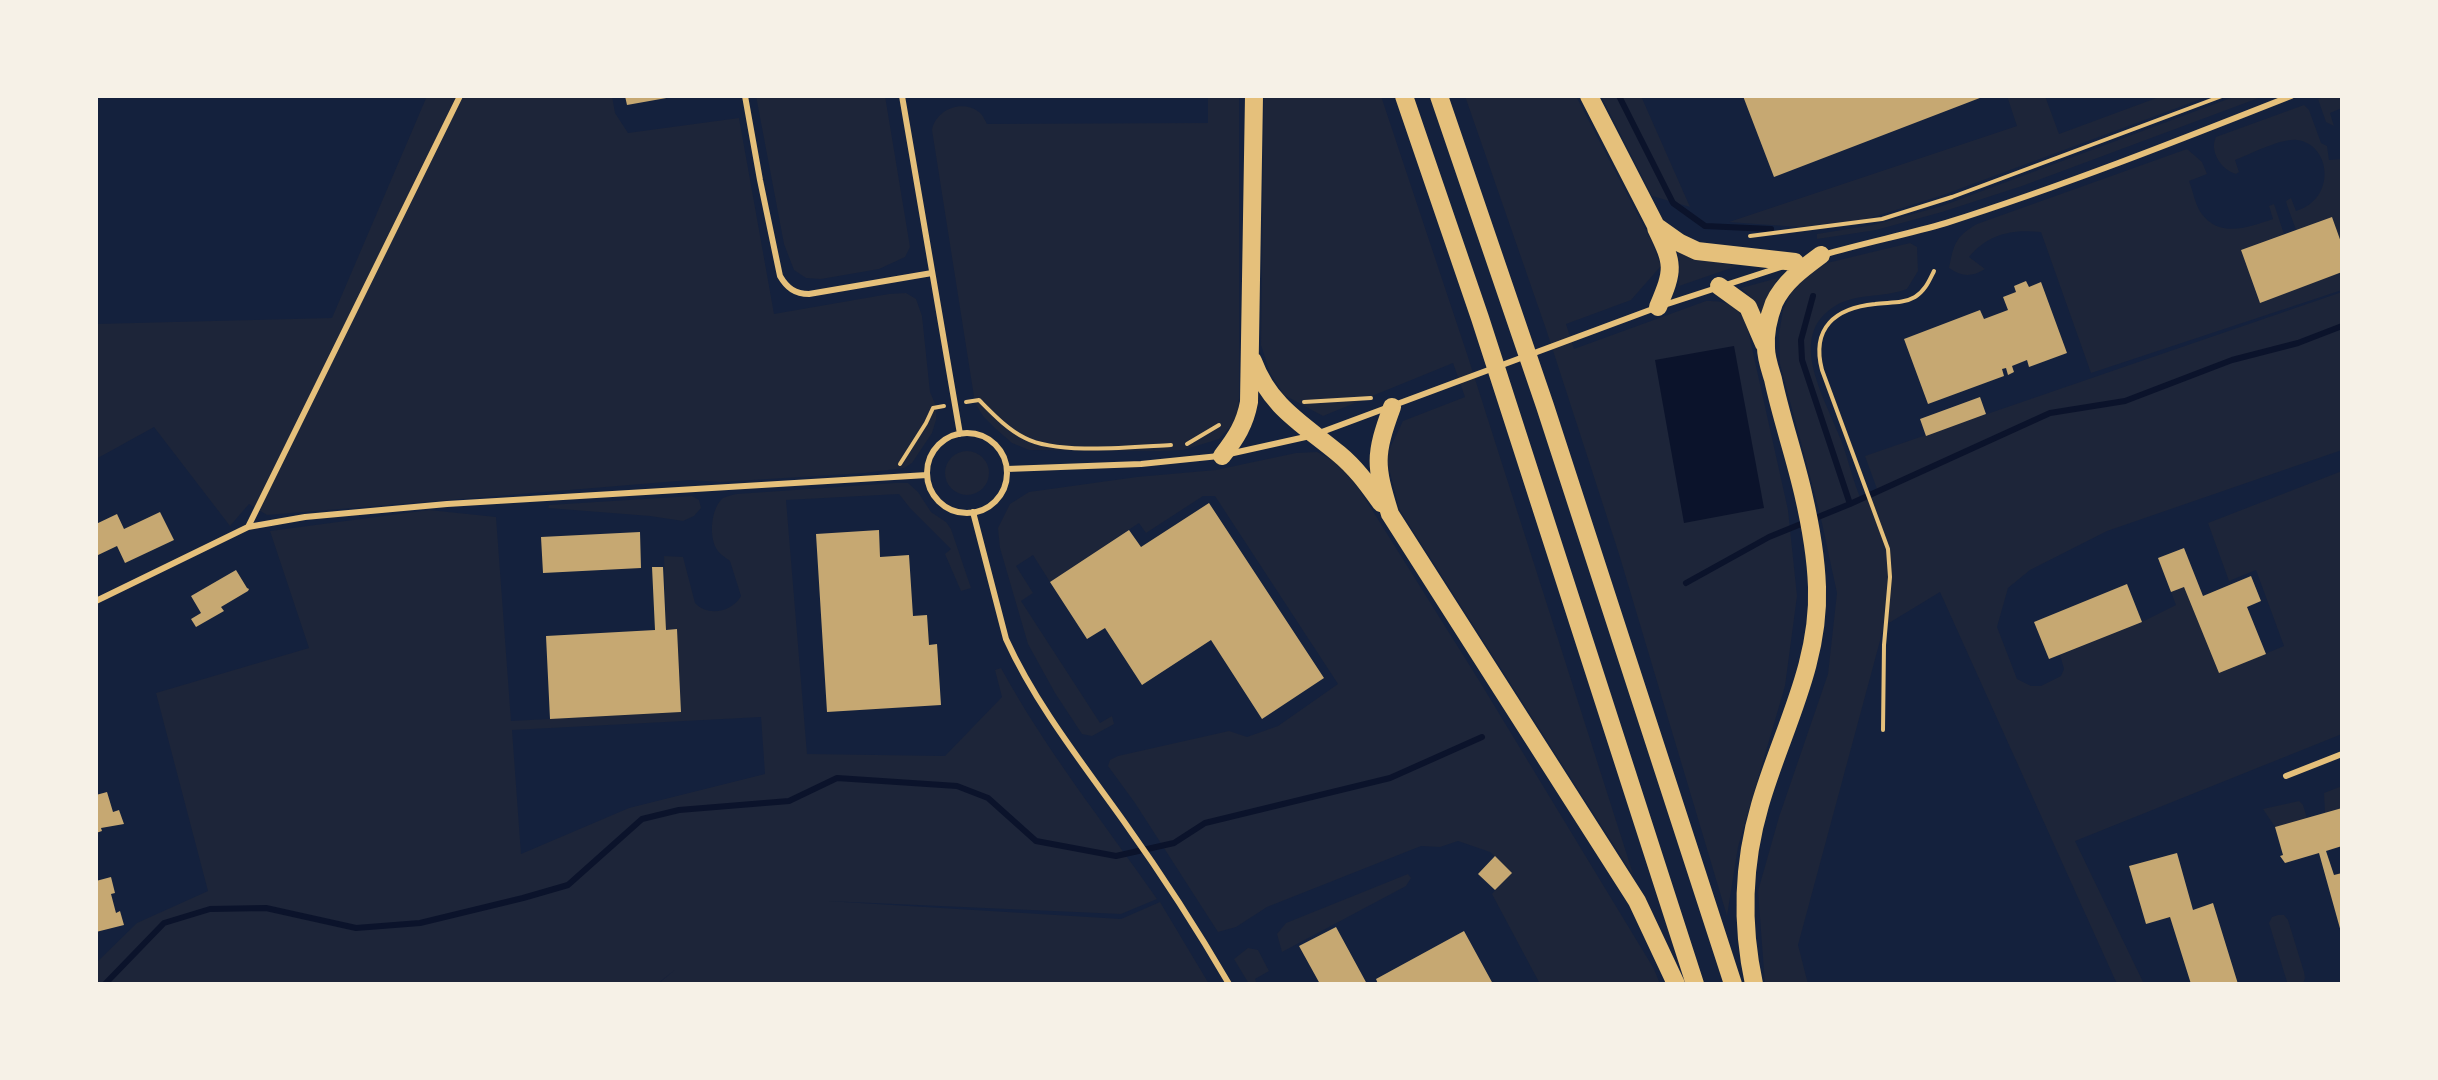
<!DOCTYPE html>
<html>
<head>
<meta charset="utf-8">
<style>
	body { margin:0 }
	#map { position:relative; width:2438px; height:1080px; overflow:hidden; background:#14213d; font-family:"PT Sans",sans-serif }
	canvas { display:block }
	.frame { position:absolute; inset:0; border:98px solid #f6f1e7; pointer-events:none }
</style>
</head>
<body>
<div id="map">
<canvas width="2438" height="1080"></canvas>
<div class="frame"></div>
</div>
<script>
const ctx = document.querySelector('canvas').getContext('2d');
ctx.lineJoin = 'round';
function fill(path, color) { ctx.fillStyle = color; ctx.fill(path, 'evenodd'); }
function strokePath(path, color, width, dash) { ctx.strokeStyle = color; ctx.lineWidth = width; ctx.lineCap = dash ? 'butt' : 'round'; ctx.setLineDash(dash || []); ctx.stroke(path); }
const green = new Path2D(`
	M427,96H612L615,113L628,133L739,118L774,314L889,294L906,293L916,299L922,316L930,392L936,406V420L932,433L912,463L904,468L865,473L720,482L690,480L267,515L249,504L230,526L154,427L96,459V324L332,318Z
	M756,96H885L910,247L905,257L879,269L821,279L806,278L794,270L784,244Z
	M1208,96H1239V399L1238,413L1231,426L1219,439L1183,450L1160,451L1029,450L1012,443L996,429L983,416L975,403L932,130C936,110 961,99 979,112C982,114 985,120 987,124L1208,123Z
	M1264,96H1381L1468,357L1634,877L1399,509L1386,456L1403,421L1465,397L1453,363L1323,416L1284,395L1270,373L1261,345Z
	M1465,96H1576L1652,242L1661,266L1631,300L1566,324L1574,349L1706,301C1731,301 1740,306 1748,330L1788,510L1797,596L1785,686L1738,847L1727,916L1619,554L1547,332Z
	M1601,96H1641L1690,207L1652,196Z
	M2007,96H2045L2059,134L2162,96H2209L1943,195L1864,220L1799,227L1729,222L2017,126Z
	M2236,96H2264L2022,186L1942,212L1876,230L1817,239V234L1873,225L1942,206Z
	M2327,96H2342V108L2330,113L2334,126L2326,122L2318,99Z
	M2304,105L2309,110L2321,143L2327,146L2329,160L2342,159V245L2332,217L2296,230L2287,205L2286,201L2291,198L2296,211C2337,199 2331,144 2297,140C2281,138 2251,154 2235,160L2239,172L2236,174C2221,170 2209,151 2216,137Z
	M2187,149L2202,162L2207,174L2189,181C2193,191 2195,204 2201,213C2220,239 2249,227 2273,219L2269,206L2274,204L2284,234L2241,250L2259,302L2342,272V290L2091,373L2041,232C2012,229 1988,234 1969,257L1985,269C1972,277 1962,277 1949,268C1954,244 1955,237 1977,224Z
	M1910,243L1917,247L1918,271L1907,289C1884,298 1855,293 1835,306C1785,337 1826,399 1841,440C1848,458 1852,478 1860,497L1877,489L1865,456L2342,292V450L2107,531L2030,570L2008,588L1997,627L2017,679L2031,686H2041L2061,676L2064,669L2060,655L2142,622L2176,605L2171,592L2184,587L2219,673L2284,646L2256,570L2229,581L2208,523L2342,471V734L2075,841L2144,984H2117L1940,592L1884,626L1798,945L1808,984H1765L1758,891L1779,817L1828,674L1837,593L1820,514L1780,364L1779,334L1783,310L1791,293L1805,276L1827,263Z
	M1676,248L1700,259L1737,266L1679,286L1680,262Z
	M1778,278L1764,303L1762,316L1754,300L1741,288Z
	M945 473a22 22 0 1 1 44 0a22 22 0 1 1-44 0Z
	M1317,452L1338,463L1359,489L1480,682L1654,969L1660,984H1540L1492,894L1511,872L1490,852L1458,841L1440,847L1421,846L1267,907L1236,927L1218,932L1135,803L1108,766L1110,760L1118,756L1229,731L1247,737L1278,726L1338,684L1215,496H1203L1146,533L1139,523L1050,582L1033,555L1016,566L1033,593L1021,601L1100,723L1112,716L1114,724L1092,736L1082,734L1055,693L1028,644L1000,548L998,528L1010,504L1029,492L1137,477L1216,470L1296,453Z
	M895,483H908L918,492L931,512L946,522L951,529L971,588L961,591L945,554L951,549L910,508L899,494L786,500L807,754L945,756L1002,697L995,670L1001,668C1045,749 1104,823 1157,899L1121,914L827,901L1121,919L1160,902L1209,984H658L676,969L657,984H96V963L137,923L208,891L156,693L309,648L270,531L429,510L496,517L511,721L681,712L677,630H666L664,556L683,557L695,603C708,617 732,612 741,596L730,561C725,557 719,554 716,548C709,535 711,508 723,498C727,496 732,495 737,494ZM761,717L765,774L629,808L521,854L512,730Z
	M692,496L699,500L701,508L694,516L683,521L650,516L548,508L549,505Z
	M2342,786V808L2325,813L2324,793Z
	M2299,801L2303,805L2307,818L2275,827L2263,809Z
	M1408,874L1411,878L1406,886L1282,952L1277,934L1286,923Z
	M2278,915H2284L2288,920L2304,972L2305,978L2303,984H2289L2287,982L2269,923L2272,917Z
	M1248,948L1258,950L1269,971L1255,979L1257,984H1249L1234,959Z`);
const water = new Path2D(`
	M1734,346L1764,508L1684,523L1655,360Z`);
const stream = new Path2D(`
	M1619,96L1673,203L1705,226L1771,229
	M1813,296L1801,340L1802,360L1850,504
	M1686,583L1769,537L1850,504L2050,413L2125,401L2232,360L2298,343L2342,326
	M105,984L164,923L210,909L266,908L356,928L420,923L523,898L568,885L642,819L679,810L789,801L837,778L957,786L988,798L1036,841L1116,856L1174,843L1205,823L1390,778L1482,737`);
const building = new Path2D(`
	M625,96H671L672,97L627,105Z
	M1743,96H1985L1774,177Z
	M2332,217L2342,245V272L2260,303L2241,250Z
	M2026,281L2029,287L2041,282L2067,353L2029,367L2027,360L2012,366L2014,372L2008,375L2006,368L2002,369L2004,376L1928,404L1904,339L1980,310L1984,319L2008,310L2003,297L2016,292L2014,286Z
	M1980,397L1986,414L1926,436L1920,419Z
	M1209,503L1324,678L1262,719L1211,640L1142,685L1105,628L1087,639L1050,582L1129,530L1141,547Z
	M160,512L174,540L125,563L117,546L96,556V524L117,514L124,529Z
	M879,530L880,557L909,555L913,616L927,615L929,645L937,644L941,705L827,712L816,534Z
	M640,532L641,568L543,573L541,537Z
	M2184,548L2203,596L2251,576L2261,601L2247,607L2266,654L2219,673L2184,587L2171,592L2158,558Z
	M652,567H663L666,630L677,629L681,712L550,719L546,636L655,630Z
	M236,570L247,588L249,589L248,591L221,607L224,611L196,627L191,619L201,613L191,596Z
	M2127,584L2142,622L2049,659L2034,622Z
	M107,792L113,812L119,810L124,824L101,828L102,831L96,833V795Z
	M2342,808V846L2326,851L2334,875L2342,873L2341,932L2319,853L2285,863L2280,856L2283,855L2275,827Z
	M2177,853L2193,910L2213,903L2238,984H2191L2170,917L2146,924L2129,866Z
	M1495,856L1512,873L1495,890L1478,874Z
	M111,877L115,893L111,894L116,913L120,911L124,925L96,932V881Z
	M1336,927L1367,984H1320L1299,946Z
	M1464,931L1493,984H1378L1376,979Z`);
const path = new Path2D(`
	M1750,236L1882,219L1952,197L2222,96
	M966,402L979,400C993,414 1007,429 1025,438C1057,455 1133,447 1171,445
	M1304,402L1371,398
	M1187,444L1219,425
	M900,464L926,423L933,408L944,406
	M1883,730L1884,645L1890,577L1888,549L1822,370C1811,328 1835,308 1875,304C1888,302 1903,304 1915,297C1925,291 1929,281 1934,271`);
const minor = new Path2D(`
	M745,96L760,180L780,276C787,288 795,294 809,294L932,273
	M902,96L960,434
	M1823,255C1863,243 1905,235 1946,223C2063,186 2177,141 2291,96
	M1319,433L1658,307L1781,267
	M927 473a40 40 0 1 1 80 0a40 40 0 1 1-80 0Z
	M1229,454L1310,436
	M1007,469L1141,464L1219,456
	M973,512L1006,639C1036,705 1083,764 1125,823C1162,875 1197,929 1229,984
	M248,527L460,96
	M96,601L248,527L305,517L447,504L927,475
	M2286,776L2342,754`);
const motorway = new Path2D(`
	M1404,96L1480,318L1695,984
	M1439,96L1545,406L1733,984
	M1589,96L1656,226L1680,243L1697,251L1795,262
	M1656,228C1674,265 1674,269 1658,307
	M1719,286L1748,307L1764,344
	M1253,361C1270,407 1303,424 1339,454C1356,468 1368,485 1381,503
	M1392,407C1374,456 1375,465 1390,514L1637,901L1676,984
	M1222,456C1236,438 1245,424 1249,402L1254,96
	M1754,984C1741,924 1743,863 1760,805C1781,732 1820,665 1817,587C1816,556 1810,523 1803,493C1794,454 1781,417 1773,379C1770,369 1766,358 1766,348C1765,334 1769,316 1774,303C1784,282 1802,269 1821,255`);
fill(green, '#1d2539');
fill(water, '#0b132b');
strokePath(stream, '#0b132b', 6);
fill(building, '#c6a872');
strokePath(path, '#e5c07b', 4);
strokePath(minor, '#e5c07b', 6);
strokePath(motorway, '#e5c07b', 18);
</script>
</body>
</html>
